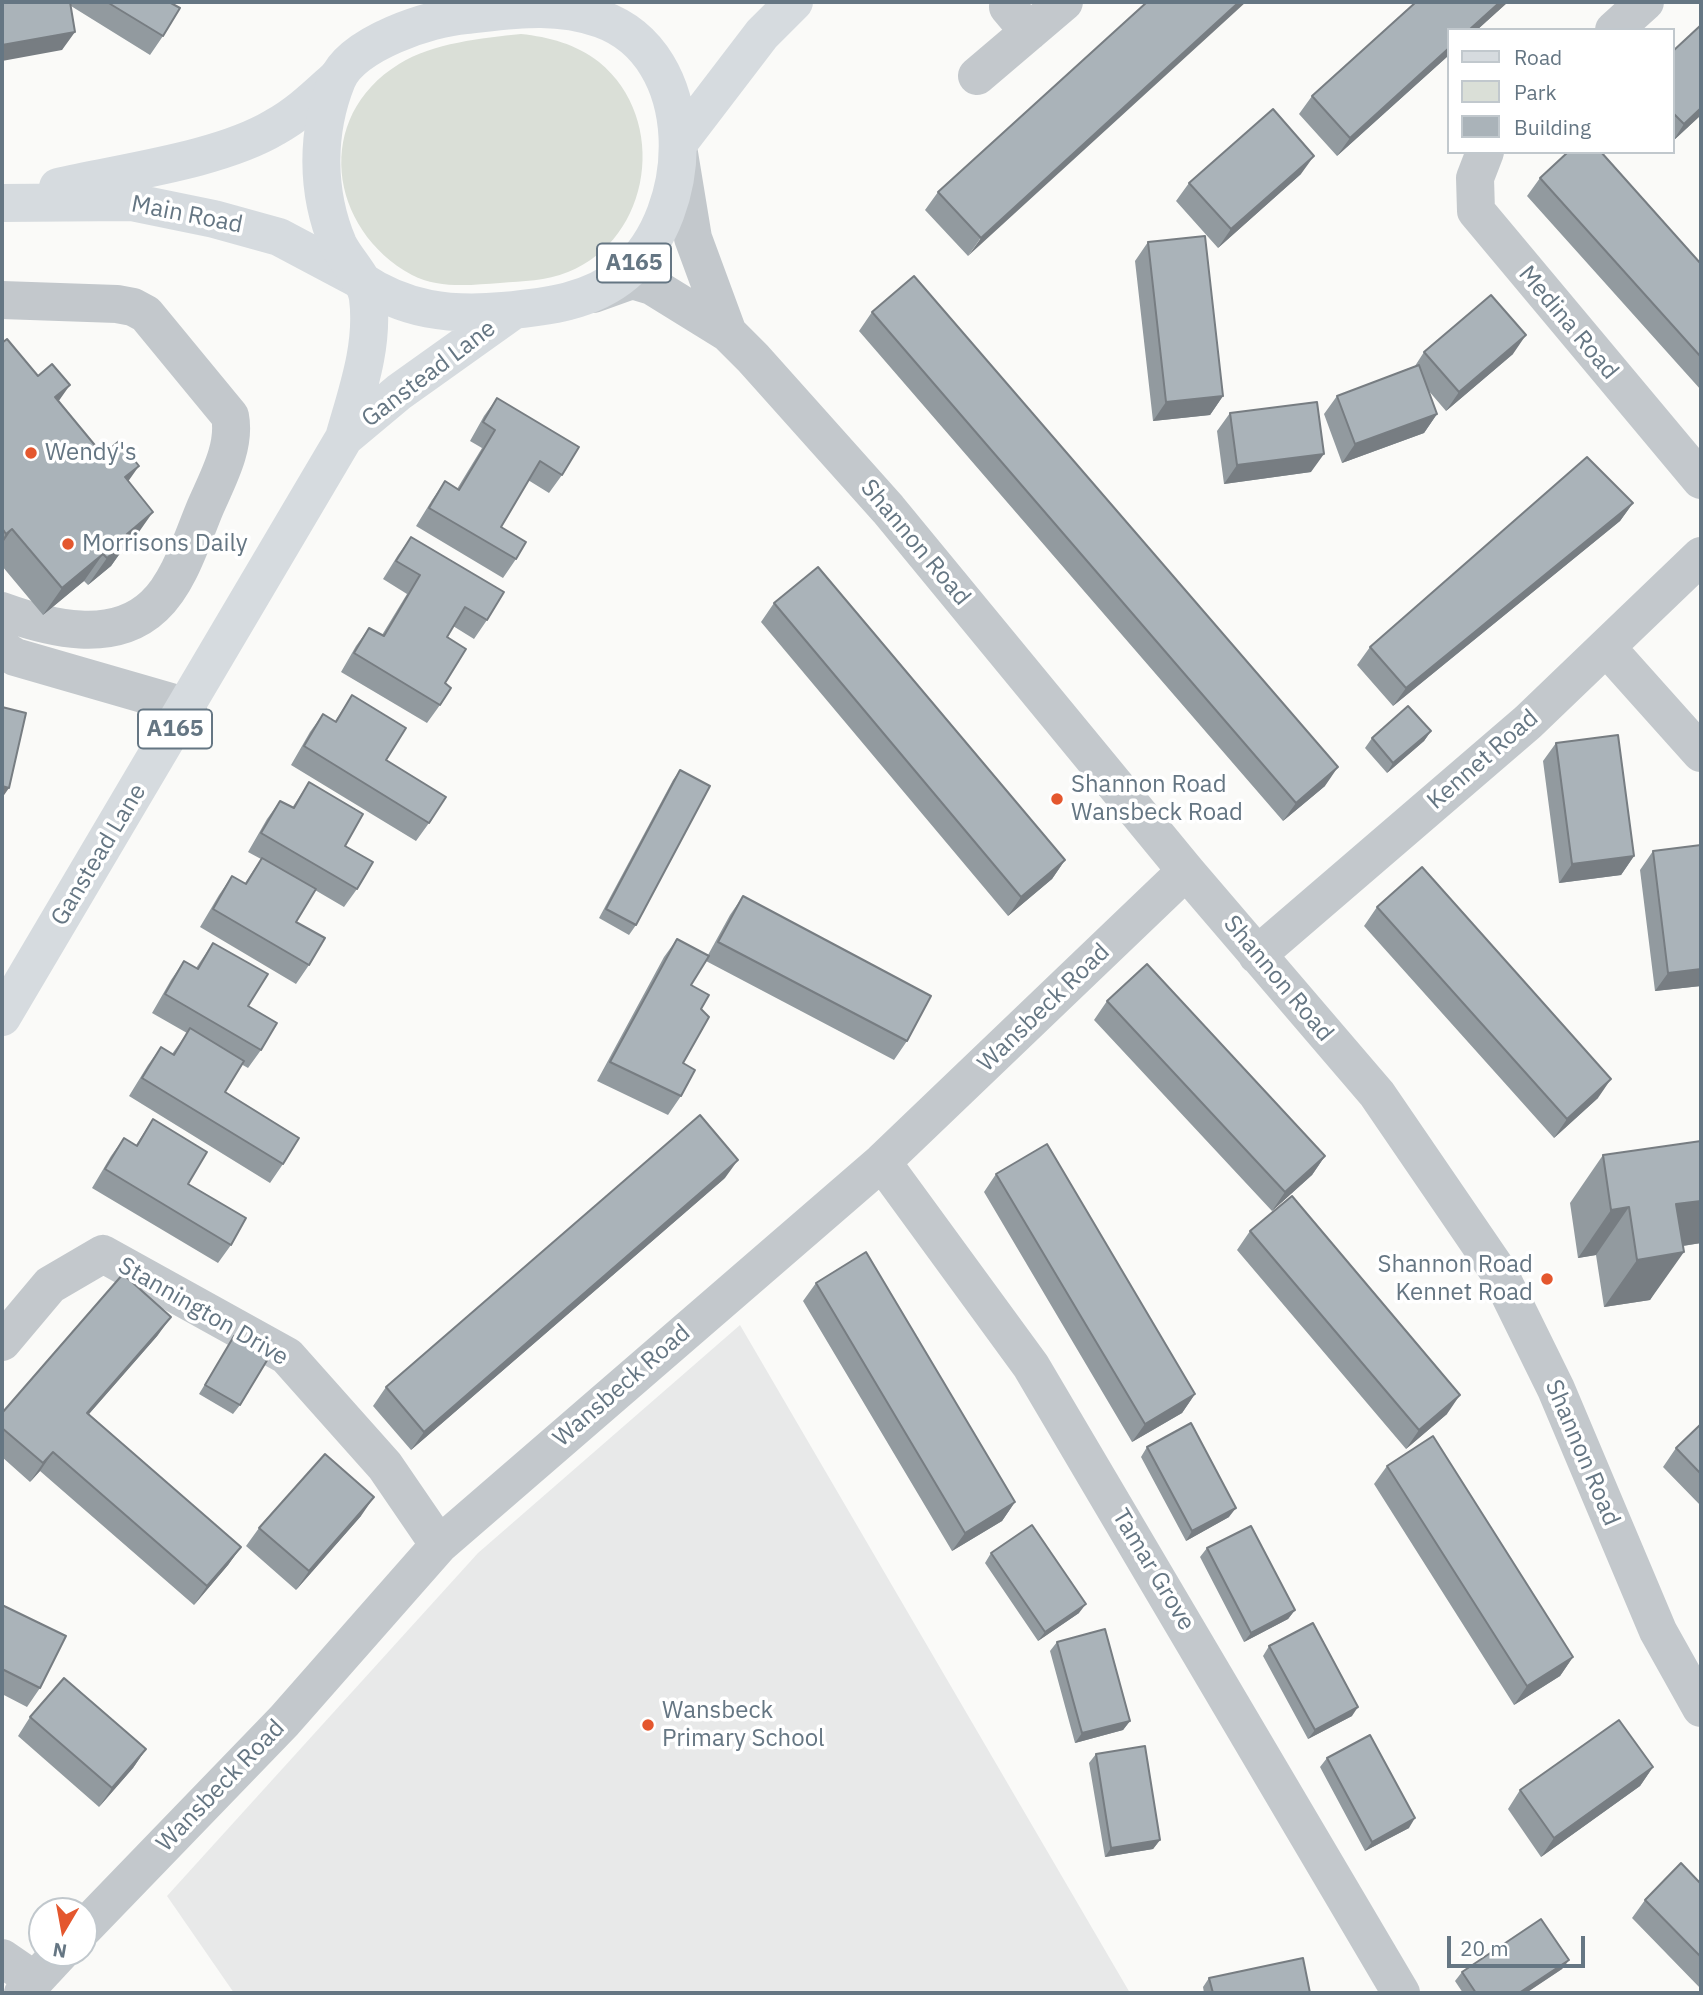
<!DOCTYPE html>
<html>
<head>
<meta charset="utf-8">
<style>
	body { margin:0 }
	#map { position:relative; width:1703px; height:1995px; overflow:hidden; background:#fafaf8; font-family:"IBM Plex Sans",sans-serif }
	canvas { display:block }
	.frame { position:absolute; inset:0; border:4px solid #657683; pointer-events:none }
	.legend { position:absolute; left:1447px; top:28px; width:228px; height:126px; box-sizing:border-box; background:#fff; border:2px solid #c1c8cd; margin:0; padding:9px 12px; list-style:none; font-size:21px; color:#657683 }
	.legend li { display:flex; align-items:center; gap:14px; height:35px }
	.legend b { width:35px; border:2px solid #c1c8cd }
	.north { position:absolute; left:28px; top:1897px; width:70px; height:70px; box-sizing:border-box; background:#fff; border:2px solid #c1c8cd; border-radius:50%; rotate:190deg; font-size:19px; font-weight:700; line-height:28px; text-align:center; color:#657683 }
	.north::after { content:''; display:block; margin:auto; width:24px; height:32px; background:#e4572e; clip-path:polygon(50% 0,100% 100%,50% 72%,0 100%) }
	.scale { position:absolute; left:1447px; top:1936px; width:138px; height:32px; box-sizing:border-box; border:4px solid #657683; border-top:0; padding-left:9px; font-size:21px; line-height:24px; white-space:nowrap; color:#657683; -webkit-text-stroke:5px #fff; paint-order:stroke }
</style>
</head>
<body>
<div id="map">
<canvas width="1703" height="1995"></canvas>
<div class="frame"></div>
<ul class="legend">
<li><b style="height:9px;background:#d6dbdf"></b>Road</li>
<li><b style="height:19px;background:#dadfd7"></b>Park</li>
<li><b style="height:19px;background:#aab3b9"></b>Building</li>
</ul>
<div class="north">N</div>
<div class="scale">20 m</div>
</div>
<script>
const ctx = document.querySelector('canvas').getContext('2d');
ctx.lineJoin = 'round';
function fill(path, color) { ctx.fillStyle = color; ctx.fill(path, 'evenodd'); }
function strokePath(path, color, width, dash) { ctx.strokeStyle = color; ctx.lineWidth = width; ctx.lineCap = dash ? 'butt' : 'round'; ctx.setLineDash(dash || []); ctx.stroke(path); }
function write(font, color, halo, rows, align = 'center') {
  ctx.font = font + ' "IBM Plex Sans",sans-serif'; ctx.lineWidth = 7; ctx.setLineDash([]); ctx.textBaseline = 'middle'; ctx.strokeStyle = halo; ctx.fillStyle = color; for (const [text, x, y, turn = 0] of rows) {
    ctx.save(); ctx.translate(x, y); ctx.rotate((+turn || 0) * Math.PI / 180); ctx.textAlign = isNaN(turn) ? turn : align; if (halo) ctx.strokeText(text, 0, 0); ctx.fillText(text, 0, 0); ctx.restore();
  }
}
const built = new Path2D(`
	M740,1325L1130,1993H234L167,1896L478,1553Z`);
const green = new Path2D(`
	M521,34C549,37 576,44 599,62C669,119 652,239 568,272C546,281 523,281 500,283C471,285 439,289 412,275C328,229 313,117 399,64C433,43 482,38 521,34Z`);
const minor = new Path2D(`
	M1008,7L1029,32
	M1614,30L1645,2
	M977,76L1064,2
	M1485,152L1475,178L1476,211L1701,480
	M679,153L693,238L728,333
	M593,294L632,280L652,286L728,333L753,358L888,509L1186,871L1377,1094L1498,1271L1556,1389L1658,1631L1701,1708
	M2,300L117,304L133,307L146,314L230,416C236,447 217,480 205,508C192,539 179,583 154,606C113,645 49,628 2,611
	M1607,648L1701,753
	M2,649L15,657L188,707
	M1257,955L1528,722L1701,556
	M882,1162L1031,1366L1401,1993
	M2,1342L50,1285L103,1254L287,1356L385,1466L439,1545
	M84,1928L284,1721L439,1545L882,1162L1186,871
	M2,1958L34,1980
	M23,1993L60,1953`);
const major = new Path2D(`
	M58,187C123,172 220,160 275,127C299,114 318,95 338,77
	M2,203L131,202L214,219L279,237L360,280`);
const highway = new Path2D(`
	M681,140L762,34L794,2
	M344,438L399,392L514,310
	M2,1017L344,438C357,392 374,346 368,298C366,279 346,261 338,244C316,192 316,132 337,80C352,43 430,18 466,15C514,10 554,3 601,19C701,55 697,212 625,273C591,302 546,307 503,311C450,316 404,310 360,280`);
const wall = new Path2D(`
	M2,2H169L163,36L150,55L71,6L62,50Z
	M1147,2L968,256L925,210L938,192Z
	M1416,2H1508L1337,156L1299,114L1312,96Z
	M1673,51L1701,115L1673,141Z
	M1301,174L1218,248L1176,201L1189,183Z
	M1540,178L1701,264V390L1527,196Z
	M1148,242L1223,396L1210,415L1153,421L1135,261Z
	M872,312L1325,786L1283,821L859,331Z
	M2,343L59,401L103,455L128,481L134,539L123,549L111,566L88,585L84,581L43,615L2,566Z
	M1424,352L1513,354L1446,411L1428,390L1437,414L1424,433L1342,463L1324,414L1337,396L1415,366Z
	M497,398L562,475L549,493L528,480L501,527L516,559L503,578L416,526L432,500L445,481L457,489L482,448L470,441L484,416Z
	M1230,413L1311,472L1224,484L1217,431Z
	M1633,503L1620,521L1393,706L1357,665L1370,647Z
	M411,537L487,620L474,639L453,626L447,637L445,683L440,705L427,723L341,672L356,646L369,628L382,635L407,594L383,579L398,555Z
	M774,603L1065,860L1052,879L1008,916L761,622Z
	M352,695L386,760L429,823L416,841L291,765L310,732L323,714L335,721Z
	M1431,731L1424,741L1387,773L1365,748L1372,738Z
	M1556,743L1634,856L1621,875L1559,883L1543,761Z
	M680,770L636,925L629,935L599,918L673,780Z
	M309,782L345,846L357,889L344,907L315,890L296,922L309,965L296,984L200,927L219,895L232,876L245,883L261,859L248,852L267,819L280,801L292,808Z
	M1701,845V986L1655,991L1640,870L1653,851Z
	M743,896L907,1041L894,1060L706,961L691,985L701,1009L683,1063L681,1096L668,1115L597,1081L664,957L677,939L708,955L730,915Z
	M1377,907L1598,1098L1554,1138L1364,926Z
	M213,943L248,1006L261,1050L248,1068L241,1064L225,1092L283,1164L270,1183L129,1096L148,1065L161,1047L172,1054L187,1033L152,1013L171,980L184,961L196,968Z
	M1107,1001L1325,1156L1312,1175L1272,1211L1094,1020Z
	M153,1119L188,1184L231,1245L218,1263L92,1188L111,1156L124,1138L136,1145Z
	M1701,1141V1243L1683,1246L1650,1300L1604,1307L1596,1255L1578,1258L1570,1203L1603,1155Z
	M996,1174L1195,1394L1182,1413L1132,1442L984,1192Z
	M725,1178L411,1450L373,1406L386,1387Z
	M1250,1231L1447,1414L1406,1449L1237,1250Z
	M816,1283L1015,1502L1002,1521L952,1551L803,1301Z
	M158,1335L89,1414L241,1547L228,1565L194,1605L40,1471L30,1482L2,1457V1413Z
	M234,1336L240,1405L233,1414L199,1394Z
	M1701,1424V1506L1663,1467L1676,1448Z
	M1147,1447L1229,1517L1186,1541L1141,1457Z
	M1387,1466L1573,1657L1560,1676L1514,1705L1374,1484Z
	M361,1516L296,1590L246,1546L259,1528Z
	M1207,1548L1295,1610L1288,1619L1244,1642L1200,1557Z
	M991,1553L1079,1613L1038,1641L985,1563Z
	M2,1605L40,1688L27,1707L2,1694Z
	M1057,1642L1130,1721L1123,1730L1075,1743L1050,1651Z
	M1269,1646L1352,1716L1308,1739L1263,1656Z
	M30,1717L146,1749L133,1768L99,1807L18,1736Z
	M1096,1754L1160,1840L1153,1849L1105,1857L1089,1763Z
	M1327,1758L1409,1828L1365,1851L1320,1767Z
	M1653,1767L1640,1786L1541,1857L1508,1809L1520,1790Z
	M1701,1884V1989L1632,1918L1645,1900Z
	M1569,1960L1562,1969L1526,1993H1463L1455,1981L1462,1972Z
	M1209,1978L1310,1993H1204L1203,1987Z`);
const shadedWall = new Path2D(`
	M1239,2H1246L968,256L981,238Z
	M1500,2H1508L1477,30H1469Z
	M75,32L62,50L2,61V45Z
	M1449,48V55L1337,156L1350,138Z
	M1701,108V115L1673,141L1684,124Z
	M1314,156L1301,174L1218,248L1231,229Z
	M1526,335L1513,354L1446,411L1459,392Z
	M70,385L51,412L55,397Z
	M1223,396L1210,415L1153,421L1166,402Z
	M1437,414L1424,433L1342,463L1355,444Z
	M1324,454L1311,472L1224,484L1237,465Z
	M139,466L120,493L125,477Z
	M1633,503L1620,521L1393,706L1406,688Z
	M153,512L134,539L123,549L111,566L88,585L107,558L127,534Z
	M12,529L2,544V540L6,534Z
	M103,554L84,581L43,615L62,588Z
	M1431,731L1424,741L1387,773L1393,763Z
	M1338,767L1325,786L1283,821L1296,803Z
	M2,786L9,788L2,798Z
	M1634,856L1621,875L1559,883L1572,864Z
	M1065,860L1052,879L1008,916L1021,897Z
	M1701,969V986L1655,991L1668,973Z
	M1611,1079L1598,1098L1554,1138L1567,1119Z
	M1325,1156L1312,1175L1272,1211L1285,1192Z
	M738,1160L725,1178L411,1450L424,1432Z
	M1701,1201V1243L1643,1252L1676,1204Z
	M1629,1207L1596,1255L1578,1258L1611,1210Z
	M1684,1252L1650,1300L1604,1307L1637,1260Z
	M171,1317L158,1335L74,1431L87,1413Z
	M1195,1394L1182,1413L1132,1442L1145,1424Z
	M1460,1395L1447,1414L1406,1449L1419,1430Z
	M53,1452L40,1471L30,1482L43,1463Z
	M374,1497L361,1516L296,1590L309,1571Z
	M1015,1502L1002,1521L952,1551L965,1533Z
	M1236,1508L1229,1517L1186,1541L1192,1531Z
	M241,1547L228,1565L194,1605L207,1586Z
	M1086,1604L1079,1613L1038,1641L1045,1632Z
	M1295,1610L1288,1619L1244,1642L1251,1633Z
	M1573,1657L1560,1676L1514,1705L1527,1686Z
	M1358,1707L1352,1716L1308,1739L1315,1730Z
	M1130,1721L1123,1730L1075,1743L1082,1733Z
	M146,1749L133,1768L99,1807L112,1788Z
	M1653,1767L1640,1786L1541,1857L1554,1838Z
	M1415,1818L1409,1828L1365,1851L1372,1842Z
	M1160,1840L1153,1849L1105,1857L1111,1848Z
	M1569,1960L1562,1969L1526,1993H1519Z`);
const building = new Path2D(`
	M2,2H70L75,32L2,45Z
	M107,2H169L180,8L163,36Z
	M1147,2H1239L981,238L938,192Z
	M1416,2H1500L1469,30H1449V48L1350,138L1312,96Z
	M1701,25V108L1684,124L1673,113V51Z
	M1273,109L1314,156L1231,229L1189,183Z
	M1568,152H1601L1701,264V357L1540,178Z
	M1205,236L1223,396L1166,402L1148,242Z
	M914,276L1338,767L1296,803L872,312Z
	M1491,295L1526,335L1459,392L1424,352Z
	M7,339L38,376L52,364L70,385L55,397L103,455L119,441L139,466L125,477L153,512L127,534L130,539L107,558L103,554L62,588L12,529L6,534L2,528V343Z
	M1419,365L1437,414L1355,444L1337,396Z
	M497,398L579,447L562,475L540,461L501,527L526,542L516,559L429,508L445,481L459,490L495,430L483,422Z
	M1317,402L1324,454L1237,465L1230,413Z
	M1587,457L1633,503L1406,688L1370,647Z
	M411,537L504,592L487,620L465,607L447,637L466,649L445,683L451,688L440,705L354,653L369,628L384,636L420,575L396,561Z
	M818,567L1065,860L1021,897L774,603Z
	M352,695L406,728L386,760L446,797L429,823L304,746L323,714L336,722Z
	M1408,706L1431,731L1393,763L1372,738Z
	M2,707L26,713L9,788L2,786Z
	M1618,735L1634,856L1572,864L1556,743Z
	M680,770L710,786L636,925L606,909Z
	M309,782L363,814L345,846L373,862L357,889L261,833L280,801L294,808Z
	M1701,845V969L1668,973L1653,851Z
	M262,858L316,889L296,922L325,938L309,965L213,909L232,876L246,884Z
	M1422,867L1611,1079L1567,1119L1377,907Z
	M743,896L931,996L907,1041L718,942Z
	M677,939L709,956L691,985L709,995L701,1009L709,1017L683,1063L695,1070L681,1096L610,1062Z
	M213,943L268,974L248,1006L277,1023L261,1050L165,994L184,961L198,969Z
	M1147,964L1325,1156L1285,1192L1107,1001Z
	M190,1028L244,1061L225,1092L299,1138L283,1164L142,1078L161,1047L174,1055Z
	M700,1115L738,1160L424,1432L386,1387Z
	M153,1119L207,1152L188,1184L246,1218L231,1245L105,1169L124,1138L137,1146Z
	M1701,1141V1201L1676,1204L1684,1252L1637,1260L1629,1207L1611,1210L1603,1155Z
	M1047,1144L1195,1394L1145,1424L996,1174Z
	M1292,1196L1460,1395L1419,1430L1250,1231Z
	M866,1252L1015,1502L965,1533L816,1283Z
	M123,1274L171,1317L87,1413L241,1547L207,1586L53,1452L43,1463L2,1428V1413Z
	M234,1336L269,1357L240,1405L205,1385Z
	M1191,1423L1236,1508L1192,1531L1147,1447Z
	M1701,1424V1474L1676,1448Z
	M1433,1436L1573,1657L1527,1686L1387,1466Z
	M325,1454L374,1497L309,1571L259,1528Z
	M1032,1525L1086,1604L1045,1632L991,1553Z
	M1251,1526L1295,1610L1251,1633L1207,1548Z
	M2,1605L66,1636L40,1688L2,1669Z
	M1313,1623L1358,1707L1315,1730L1269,1646Z
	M1105,1629L1130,1721L1082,1733L1057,1642Z
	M64,1678L146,1749L112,1788L30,1717Z
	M1619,1720L1653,1767L1554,1838L1520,1790Z
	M1370,1735L1415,1818L1372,1842L1327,1758Z
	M1145,1746L1160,1840L1111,1848L1096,1754Z
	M1681,1863L1701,1884V1957L1645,1900Z
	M1541,1919L1569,1960L1519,1993H1476L1462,1972Z
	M1303,1958L1310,1993H1213L1209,1978Z`);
const markers = [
	[31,453,7,"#e4572e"],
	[68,544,7,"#e4572e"],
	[1057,799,7,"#e4572e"],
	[1547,1279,7,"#e4572e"],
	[648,1725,7,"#e4572e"]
];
const shields = [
	[634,263,74],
	[175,729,74]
];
const shieldNames = [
	["A165",634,263],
	["A165",175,729]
];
const streetNames = [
	["Main Road",187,215,11],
	["Medina Road",1568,323,50],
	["Ganstead Lane",429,374,-37],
	["Shannon Road",915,543,50],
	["Kennet Road",1483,760,-41],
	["Ganstead Lane",99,855,-59],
	["Shannon Road",1278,979,50],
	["Wansbeck Road",1044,1008,-44],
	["Stannington Drive",203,1312,30],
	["Wansbeck Road",622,1386,-41],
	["Shannon Road",1582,1453,67],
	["Tamar Grove",1153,1570,59],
	["Wansbeck Road",221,1786,-46]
];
const poiNames = [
	["Wendy's",45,453],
	["Morrisons Daily",82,544],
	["Shannon Road",1071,785],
	["Wansbeck Road",1071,813],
	["Shannon Road",1533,1265,"right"],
	["Kennet Road",1533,1293,"right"],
	["Wansbeck",662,1711],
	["Primary School",662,1739]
];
fill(built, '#e8e9e9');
fill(green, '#dadfd7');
strokePath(minor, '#c3c8cc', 38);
strokePath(major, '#d6dbdf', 38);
strokePath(highway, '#d6dbdf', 38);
fill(wall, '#929a9f');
fill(shadedWall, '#777d82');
fill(building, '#aab3b9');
strokePath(building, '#777d82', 2);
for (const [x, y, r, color] of markers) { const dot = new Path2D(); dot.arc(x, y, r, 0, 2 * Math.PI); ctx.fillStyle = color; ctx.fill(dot); strokePath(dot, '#fff', 2.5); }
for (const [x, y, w] of shields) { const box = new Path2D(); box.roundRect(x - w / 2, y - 19.5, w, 39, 5); ctx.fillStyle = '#fff'; ctx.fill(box); strokePath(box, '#657683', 2); }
write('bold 23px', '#657683', null, shieldNames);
write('24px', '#657683', '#fff', streetNames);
write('24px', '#657683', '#fff', poiNames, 'left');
</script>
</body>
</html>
